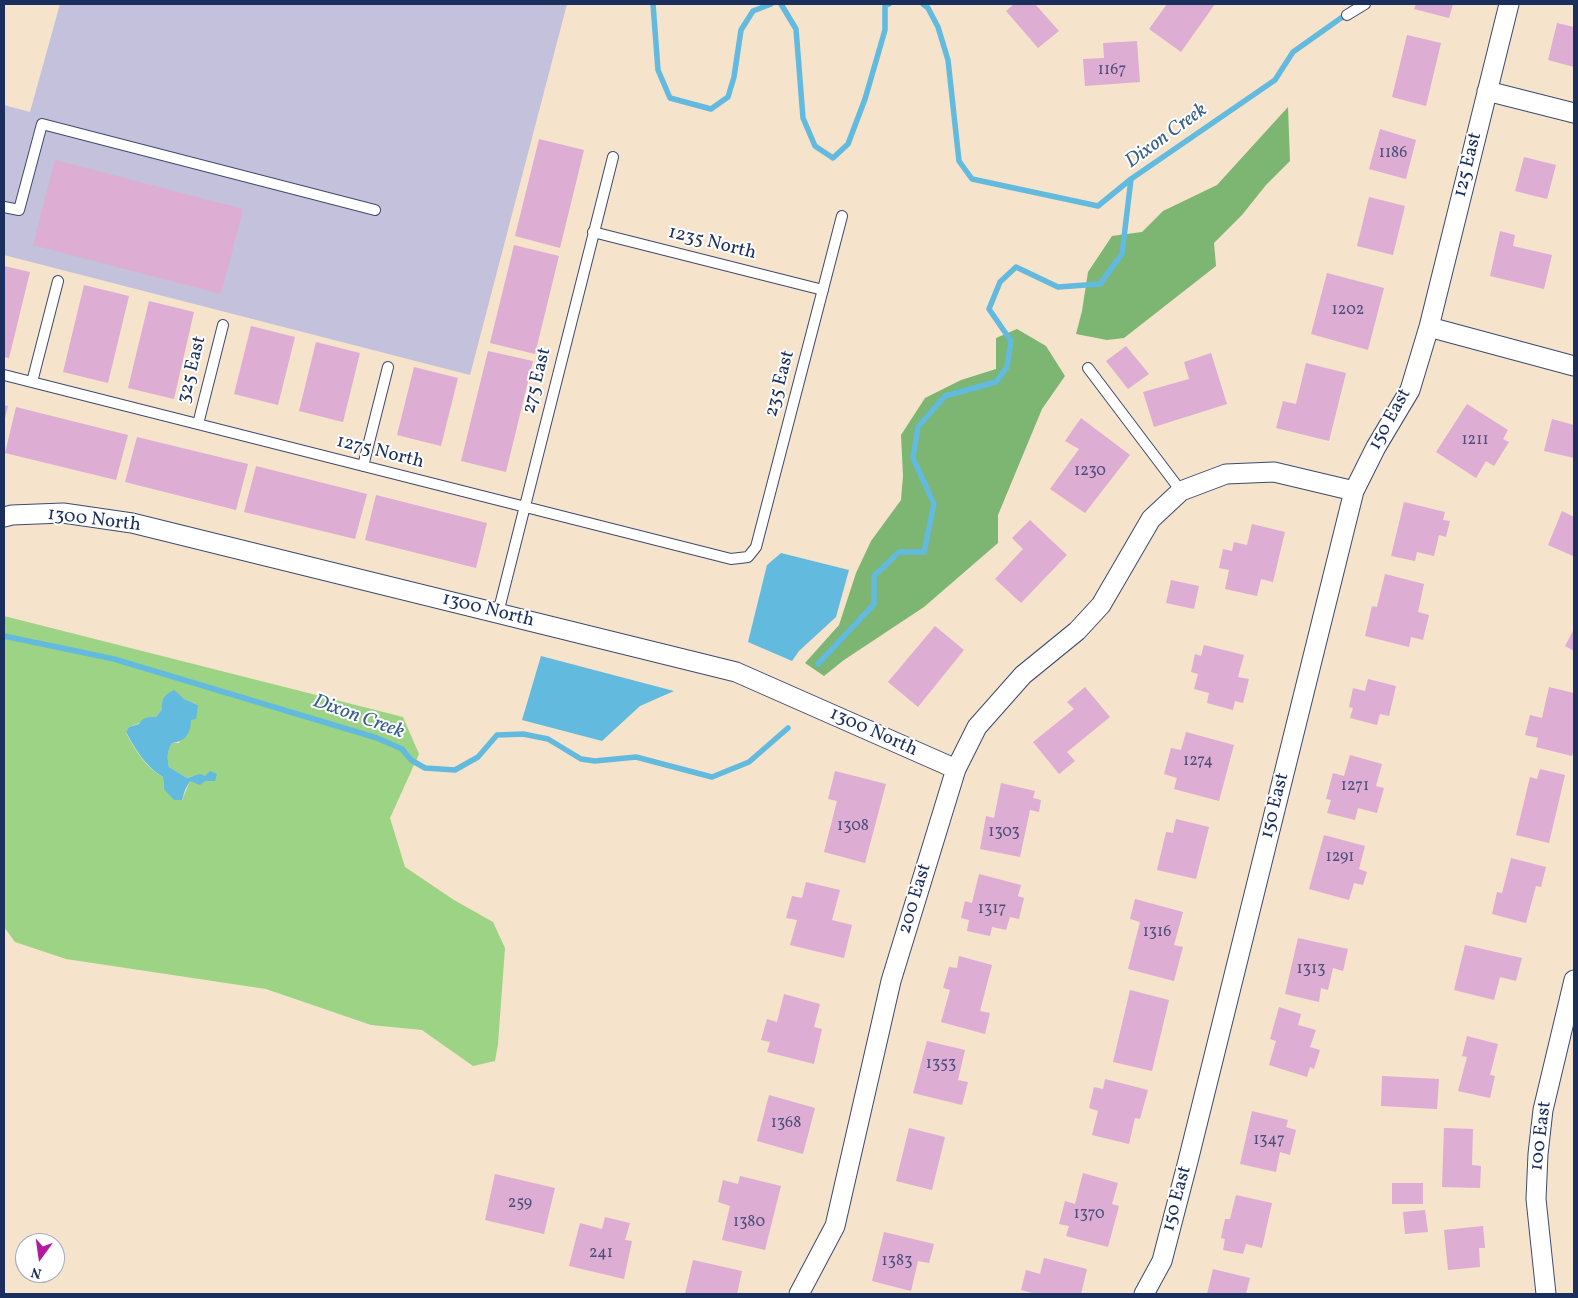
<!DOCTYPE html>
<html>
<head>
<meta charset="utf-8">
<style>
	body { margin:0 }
	#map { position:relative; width:1578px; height:1298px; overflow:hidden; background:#f5e3cb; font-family:Vollkorn,serif }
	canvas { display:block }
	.frame { position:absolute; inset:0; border:5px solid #1b2f5e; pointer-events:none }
	.north { position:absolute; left:15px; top:1233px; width:50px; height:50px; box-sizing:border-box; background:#fff; border:1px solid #a4acbf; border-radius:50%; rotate:194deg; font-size:14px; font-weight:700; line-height:20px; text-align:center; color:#1b2f5e }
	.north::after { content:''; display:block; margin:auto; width:18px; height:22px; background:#b5179e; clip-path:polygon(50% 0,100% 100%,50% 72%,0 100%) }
</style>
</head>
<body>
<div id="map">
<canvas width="1578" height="1298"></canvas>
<div class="frame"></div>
<div class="north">N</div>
</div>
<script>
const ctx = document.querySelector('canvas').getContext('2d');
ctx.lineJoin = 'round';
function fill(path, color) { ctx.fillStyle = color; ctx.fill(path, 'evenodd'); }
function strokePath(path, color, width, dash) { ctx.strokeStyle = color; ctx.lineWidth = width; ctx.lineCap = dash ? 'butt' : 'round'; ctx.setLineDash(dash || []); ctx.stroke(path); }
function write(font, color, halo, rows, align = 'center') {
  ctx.font = font + ' Vollkorn,serif'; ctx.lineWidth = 4; ctx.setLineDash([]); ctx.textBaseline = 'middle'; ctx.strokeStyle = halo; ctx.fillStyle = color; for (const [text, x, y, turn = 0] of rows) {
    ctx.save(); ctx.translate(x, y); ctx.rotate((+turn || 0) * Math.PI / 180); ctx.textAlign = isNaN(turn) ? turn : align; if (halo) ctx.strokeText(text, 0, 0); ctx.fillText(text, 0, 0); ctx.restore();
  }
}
const industrial = new Path2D(`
	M60,4H567L470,375L4,255V105L30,112Z`);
const green = new Path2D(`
	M4,616L403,717L419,754L390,818L405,867L454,900L493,922L505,948L498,1044L495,1061L473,1066L422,1030L371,1025L266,989L66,959L15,942L4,927ZM184,699L198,705L179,743H172C167,752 167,757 169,767L187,778L193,776H205L190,781L182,800L164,789L163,777C146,768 135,750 126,733L129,727L156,717L162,709Z`);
const forest = new Path2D(`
	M1288,107L1290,161L1266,185L1242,215L1214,243L1216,266L1124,338L1107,340L1076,334L1082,311L1088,272L1112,236L1142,232L1163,211L1217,185Z
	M1017,329L1046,346L1065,376L1042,409L998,515V543L924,607L844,660L824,676L805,663L839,625L856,573L871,541L901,500L903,476L901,435L925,398L961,380L996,369V338Z`);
const water = new Path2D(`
	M781,553L849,570L836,617L799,651L792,661L748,642L767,565Z
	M541,656L674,691L640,706L602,741L522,720Z
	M174,690L184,699L198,705L196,719L191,720C191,733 185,742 172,743C167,752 167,757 169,767L187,778L200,774L205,776L210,771L217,774L215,781H205L200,785L190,781L185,790L182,800H174L164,789L163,777C146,767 135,749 126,732L129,727L139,724C143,717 148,717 156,717L162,709C161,698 165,695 174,690Z`);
const stream = new Path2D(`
	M653,4L658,70L670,98L711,109L728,97L734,77L741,30L753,11L771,4
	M781,4L796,29L803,118L815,146L833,158L848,144L865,99L885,30V5L889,4
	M923,4L928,8L938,27L948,60L959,161L972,179L1098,206L1131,179
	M4,636L114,659L377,738L402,749L411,760L425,768L455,770L478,757L497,735L523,734L548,739L581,759L595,761L636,757L712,777L749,762L788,728
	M818,664L874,604V576L899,552H924L934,504L913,458L918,427L945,396L996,382L1007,367L1011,341L989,309L1000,282L1016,267L1058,287L1100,284L1122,254L1131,179L1275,80L1293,52L1341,18`);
const building = new Path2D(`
	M1014,4H1035L1059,31L1038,48L1006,11Z
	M1167,4H1215L1181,52L1149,29Z
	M1416,4H1453L1449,18L1414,9Z
	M1557,23L1574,27V67L1548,60Z
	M1407,35L1441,43L1426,106L1392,97Z
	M1137,41L1140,82L1085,86L1083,59L1104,58L1103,43Z
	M1380,129L1416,140L1406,179L1369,169Z
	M539,139L584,150L560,248L515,236Z
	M1524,157L1556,165L1547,199L1515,191Z
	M55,160L243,209L221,294L33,245Z
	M1369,197L1405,206L1393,255L1357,246Z
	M1500,231L1515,235L1513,246L1552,255L1544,289L1490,276Z
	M514,245L559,256L535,354L490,343Z
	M4,266L30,272L9,358L4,357Z
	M1327,273L1384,288L1368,350L1311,334Z
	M84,285L129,296L108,383L63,372Z
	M149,301L194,312L174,399L128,388Z
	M251,326L295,337L278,405L234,394Z
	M316,342L360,353L343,422L299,411Z
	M1126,346L1149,374L1128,389L1106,361Z
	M488,351L533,361L506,472L461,461Z
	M1211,353L1227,404L1154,427L1143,392L1189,379L1184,362Z
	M1306,363L1346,373L1329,441L1276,428L1283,401L1296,404Z
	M414,367L458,378L441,446L397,435Z
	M1467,404L1508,430L1503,439L1509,442L1494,466L1486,461L1476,478L1436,452Z
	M4,405L8,406L4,422Z
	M16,407L128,435L116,480L5,453Z
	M1081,418L1130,455L1085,513L1050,489L1079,449L1065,441Z
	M1552,419L1574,425V458L1544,451Z
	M137,437L248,464L236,510L125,482Z
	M256,466L367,494L355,539L244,512Z
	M376,495L487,523L476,568L365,540Z
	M1404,502L1445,512L1443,520L1450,521L1446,537L1439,535L1434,556L1417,552L1415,561L1391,556Z
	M1562,511L1574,517L1573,556L1548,545Z
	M1030,520L1067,555L1021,603L995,579L1023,549L1012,538Z
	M1252,524L1285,532L1273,582L1261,579L1257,596L1225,589L1229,570L1219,568L1223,549L1232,551L1234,542L1247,545Z
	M1385,574L1424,584L1418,612L1429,615L1423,640L1411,637L1409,647L1365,636L1372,606L1377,607Z
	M1171,580L1199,586L1194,609L1166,603Z
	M935,626L964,650L918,707L888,682Z
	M1574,629V651L1565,646Z
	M1204,645L1244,655L1238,677L1249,679L1243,703L1235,701L1233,710L1207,703L1209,693L1194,689L1198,674L1191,672L1195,654L1201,656Z
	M1368,679L1396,686L1389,716L1380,714L1377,725L1350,718L1353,708L1349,707L1353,688L1365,691Z
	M1085,687L1110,717L1067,752L1075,761L1059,774L1033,742L1074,709L1067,702Z
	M1549,687L1574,693V748L1572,756L1536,747L1538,738L1525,735L1530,715L1542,718Z
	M1186,732L1234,745L1219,801L1174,789L1177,778L1164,774L1171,748L1181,750Z
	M1350,755L1382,764L1376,786L1384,788L1377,813L1358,808L1355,820L1327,813L1331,800L1326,799L1333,773L1344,776Z
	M1540,769L1565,775L1549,843L1516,835L1530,777L1537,779Z
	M835,771L886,784L865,863L824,852L837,801L828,799Z
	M1001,783L1035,791L1033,798L1041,800L1039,812L1030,810L1020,857L980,849L986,816L994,818Z
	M1176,819L1209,827L1196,879L1157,870L1166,832L1173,833Z
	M1324,835L1365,846L1359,869L1367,872L1363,885L1354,883L1349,900L1309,889Z
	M1511,858L1546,867L1541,887L1536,886L1526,923L1492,914L1497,892L1502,893Z
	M979,874L1021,885L1018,896L1024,898L1019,919L1010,917L1006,930L992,927L990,936L967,931L969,920L961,918L965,901L972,903Z
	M806,882L840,890L832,920L852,925L844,958L790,945L797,920L786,918L792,896L802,898Z
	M1135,899L1183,912L1174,945L1183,947L1174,981L1128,969L1140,922L1130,919Z
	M1298,938L1348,949L1343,971L1333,968L1328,990L1321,988L1319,1002L1285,994Z
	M1465,945L1522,958L1516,981L1500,977L1494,1000L1454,990Z
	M959,956L992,965L980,1011L990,1013L985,1034L941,1022L950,990L943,988L949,967L957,968Z
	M1130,990L1169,1000L1152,1071L1113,1062Z
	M784,994L820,1004L814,1027L822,1029L814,1064L767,1052L770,1042L761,1040L767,1019L777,1022Z
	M1279,1007L1301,1014L1298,1025L1316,1030L1310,1047L1320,1050L1314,1069L1310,1067L1307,1077L1269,1065L1276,1041L1270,1039Z
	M1467,1036L1498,1044L1490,1075L1495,1076L1490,1098L1458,1091L1467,1057L1462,1056Z
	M927,1041L965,1050L958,1080L968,1082L962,1105L913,1093Z
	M1382,1076L1439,1079L1437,1109L1381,1106Z
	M1105,1079L1148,1090L1140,1119L1135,1118L1129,1144L1092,1135L1098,1111L1089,1108L1094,1087L1103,1089Z
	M769,1095L815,1108L803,1154L757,1141Z
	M1252,1111L1288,1120L1286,1127L1296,1130L1290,1155L1280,1152L1276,1172L1240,1164Z
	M909,1128L945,1137L932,1190L896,1181Z
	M1444,1128L1473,1129L1472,1165L1481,1166L1480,1188L1442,1187Z
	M1083,1173L1118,1183L1112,1204L1119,1206L1108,1247L1066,1236L1069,1226L1059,1224L1065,1201L1075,1204Z
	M495,1174L555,1188L544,1234L485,1220Z
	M740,1176L781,1186L765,1250L722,1240L730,1206L718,1202L723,1180L738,1184Z
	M1392,1183H1423V1204H1392Z
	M1236,1195L1272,1203L1262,1248L1246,1244L1243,1254L1223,1250L1225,1239L1221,1238L1225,1219H1230Z
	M1425,1210L1428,1232L1405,1234L1403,1212Z
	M605,1217L630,1223L625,1240L632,1241L624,1279L569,1266L580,1223L602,1229Z
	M1483,1226L1485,1248H1479L1480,1267L1448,1270L1444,1230Z
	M884,1232L934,1244L929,1263L918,1261L911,1291L872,1281Z
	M1044,1258L1087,1269L1081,1294H1036L1021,1290L1026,1270L1040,1274Z
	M693,1260L742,1271L737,1294H685Z
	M1213,1269L1250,1278L1246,1294H1207Z`);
const service = new Path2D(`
	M1347,15L1365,4
	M4,207L19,210L42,124L375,210
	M593,232L823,290
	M1088,368L1181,491
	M4,375L731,559L748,557L756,547L842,216
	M32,382L58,281
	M198,424L223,325
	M363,466L388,367
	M498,613L613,157`);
const minor = new Path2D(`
	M1487,91L1574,113
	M1429,327L1574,366
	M4,517L12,515L63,513L132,523L736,672L956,769
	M799,1294L835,1226L891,981L956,769L977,727L1023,675L1077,631L1101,605L1151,519L1181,491L1226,474L1274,472L1354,491
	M1144,1294L1162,1261L1188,1161L1354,491L1376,447L1410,390L1429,327L1509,4
	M1546,1294L1536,1199L1538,1154L1543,1110L1574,980`);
const numberNames = [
	["1167",1112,71],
	["1186",1393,154],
	["1202",1348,311],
	["1211",1475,441],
	["1230",1090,472],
	["1274",1198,762],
	["1271",1355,787],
	["1308",853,827],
	["1303",1004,833],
	["1291",1340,858],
	["1317",992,910],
	["1316",1157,933],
	["1313",1311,970],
	["1353",941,1065],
	["1368",786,1124],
	["1347",1269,1141],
	["259",520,1204],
	["1370",1089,1215],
	["1380",749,1223],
	["241",601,1254],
	["1383",897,1262]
];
const streetNames = [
	["125 East",1469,165,-76],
	["1235 North",712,244,14],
	["325 East",193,370,-76],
	["275 East",538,381,-76],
	["235 East",781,384,-75],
	["150 East",1391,420,-61],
	["1275 North",380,453,14],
	["1300 North",94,521,7],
	["1300 North",488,611,14],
	["1300 North",873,733,24],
	["150 East",1276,806,-76],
	["200 East",916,899,-73],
	["100 East",1542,1136,-83],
	["150 East",1178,1199,-75]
];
const waterNames = [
	["Dixon Creek",1167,137,-36],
	["Dixon Creek",358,718,20]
];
fill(industrial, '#c3c1db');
fill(green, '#9cd384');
fill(forest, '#7db572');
fill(water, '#62badf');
strokePath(stream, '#62badf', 5.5);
fill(building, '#ddadd3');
strokePath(service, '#3c4a6e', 12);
strokePath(minor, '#3c4a6e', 21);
strokePath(service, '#fff', 10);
strokePath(minor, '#fff', 19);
write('16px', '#4c4e7b', null, numberNames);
write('19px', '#1b2f5e', '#fff', streetNames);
write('italic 20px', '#34608b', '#fff', waterNames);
</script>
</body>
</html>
